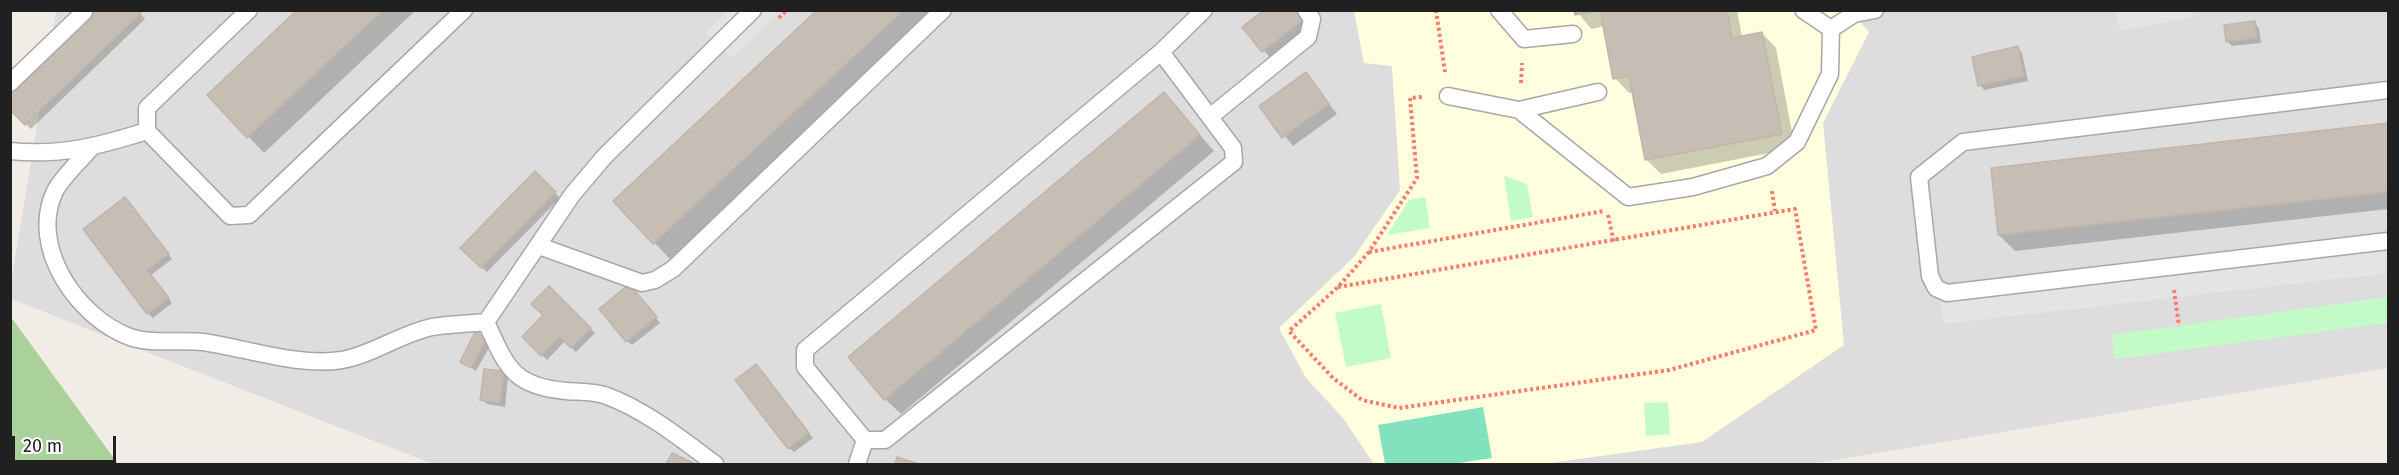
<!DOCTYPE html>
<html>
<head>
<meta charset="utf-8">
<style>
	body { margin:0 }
	#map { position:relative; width:2399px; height:475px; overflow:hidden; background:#f1ede6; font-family:"Fira Sans",sans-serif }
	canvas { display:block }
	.frame { position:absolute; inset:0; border:12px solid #202020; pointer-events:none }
	.scale { position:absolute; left:12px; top:436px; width:104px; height:27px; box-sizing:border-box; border:3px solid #202020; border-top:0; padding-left:8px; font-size:18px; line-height:21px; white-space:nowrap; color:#202020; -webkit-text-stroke:4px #fff; paint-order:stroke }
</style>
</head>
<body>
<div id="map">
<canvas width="2399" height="475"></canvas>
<div class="frame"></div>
<div class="scale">20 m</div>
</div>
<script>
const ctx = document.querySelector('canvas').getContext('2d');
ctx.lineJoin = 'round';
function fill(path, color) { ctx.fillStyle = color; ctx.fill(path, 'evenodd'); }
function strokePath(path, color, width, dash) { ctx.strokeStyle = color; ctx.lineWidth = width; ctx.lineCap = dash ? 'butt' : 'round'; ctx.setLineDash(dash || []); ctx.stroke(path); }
const residential = new Path2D(`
	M56,11H2388V368L1810,464H433L11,299V282Z`);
const education = new Path2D(`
	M1855,10L1854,15L1869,32L1823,123L1844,345L1702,442L1543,464H1374L1343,418L1306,378L1279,328L1354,257L1400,190L1392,66L1364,63L1354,11Z`);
const forest = new Path2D(`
	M11,317L118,464H11Z`);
const park = new Path2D(`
	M1504,176L1527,184L1533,217L1511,221Z
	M1425,197L1430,228L1387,235L1409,200Z
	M2388,297V323L2115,359L2112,335Z
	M1381,304L1391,358L1346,367L1335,313Z
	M1668,402L1670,434L1646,436L1644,403Z`);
const pitch = new Path2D(`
	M1483,407L1492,458L1452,464H1385L1378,425Z`);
const parking = new Path2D(`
	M728,11H780L732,58L706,32Z
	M2116,11H2193L2194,17L2120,31Z
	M2388,251V273L1944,324L1941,302Z`);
const shadow = new Path2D(`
	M137,10L145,19L31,129L10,108Z
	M299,10H416L264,153L209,95Z
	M820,10H936L670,259L615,201Z
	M1295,10L1311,30L1273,61L1245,28Z
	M1576,10H1737L1742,37L1762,33L1776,48L1795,148L1661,174L1647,160L1633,92L1629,93L1615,78L1605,26L1591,29Z
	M2255,23L2259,28L2261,43L2232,46L2227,41Z
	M2017,48L2022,53L2028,81L1984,90L1980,85Z
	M1306,74L1337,114L1293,146L1261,106Z
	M1164,94L1214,151L901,414L885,399Z
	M2388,125V209L2015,251L1999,235L1992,169Z
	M535,173L560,198L487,272L462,248Z
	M130,204L172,259L151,275L172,303L153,318L148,313Z
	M549,288L595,333L576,352L565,341L547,360L524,337L545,315Z
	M634,291L660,323L632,345L627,341Z
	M486,339L491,344L476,371L462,361Z
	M761,370L813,438L794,452L789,448Z
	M503,372L508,377L505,407L487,404L482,399Z`);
const building = new Path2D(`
	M95,10H139L141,13L25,125L10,110V92Z
	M297,10H383L247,138L207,95Z
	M817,10H904L653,244L613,201Z
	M1264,10H1295L1303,20L1262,52L1242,27Z
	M1574,10H1600L1575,15Z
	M1600,10H1727L1732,38L1762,32L1782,134L1645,160L1629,76L1613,79Z
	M2255,21L2257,38L2226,42L2224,25Z
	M2018,46L2024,76L1978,86L1972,57Z
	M1306,72L1329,104L1282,138L1259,106Z
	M1164,92L1200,135L884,400L848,357Z
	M2388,123V192L1998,235L1991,168Z
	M535,171L556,192L481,268L460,248Z
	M125,197L169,254L147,270L169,298L147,314L83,229Z
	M629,284L657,317L626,342L599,309Z
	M549,286L591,328L571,348L560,337L541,356L522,337L543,315L531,304Z
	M475,332L487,338L471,368L460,362Z
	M756,364L809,433L788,449L735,380Z
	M484,369L504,371L500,403L480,400Z
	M672,453L695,464H666Z
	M897,457L919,464H895Z`);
const path = new Path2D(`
	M1436,10L1445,72
	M779,18L787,10
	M1521,83L1522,63
	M1772,191L1775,211
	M1608,215L1614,242
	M1369,252L1604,211
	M1338,287L1795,209L1816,330L1669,370L1399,408L1362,400L1333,378L1289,331L1338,287L1369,252L1417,178L1410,98L1422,97
	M2174,290L2179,326`);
const service = new Path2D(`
	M249,10L147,108V131L230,216L249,215L464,10
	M1499,10L1524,39L1573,34
	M1831,29L1854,14L1875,10
	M1161,52L1233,148L1234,162L885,440H865L805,367V350L1161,52L1204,10
	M10,83L84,12
	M2388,90L1963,142L1919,177L1930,276L1936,288L1947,293L2388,241
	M1448,96L1519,110L1628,197L1693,187L1767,166L1797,142L1830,74L1831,29L1803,10
	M1519,110L1598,92
	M1210,117L1308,37L1312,19L1306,10
	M90,149C79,162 63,176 55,191C28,247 78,318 130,337C153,345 179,339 203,342C245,348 299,367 342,360C374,354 400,334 432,327C450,324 469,324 486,322
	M10,151C62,156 99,146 147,131
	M539,246L642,283L655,280L673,269L943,10
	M715,464C681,439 647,411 607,396C595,391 579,392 566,391C512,386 507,367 486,322L572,195L604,157L753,10
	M857,464L865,440`);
fill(residential, '#dedddd');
fill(education, '#ffffe0');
fill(forest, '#a9d199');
fill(park, '#c2fbc7');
fill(pitch, '#82e2be');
fill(parking, '#e4e4e4');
fill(shadow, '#0003');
fill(building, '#c6bdb5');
strokePath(building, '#c3b4a8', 1.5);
strokePath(service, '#a7a7a7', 19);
strokePath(path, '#fe7a69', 4, [3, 3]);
strokePath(service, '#fff', 16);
</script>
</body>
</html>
